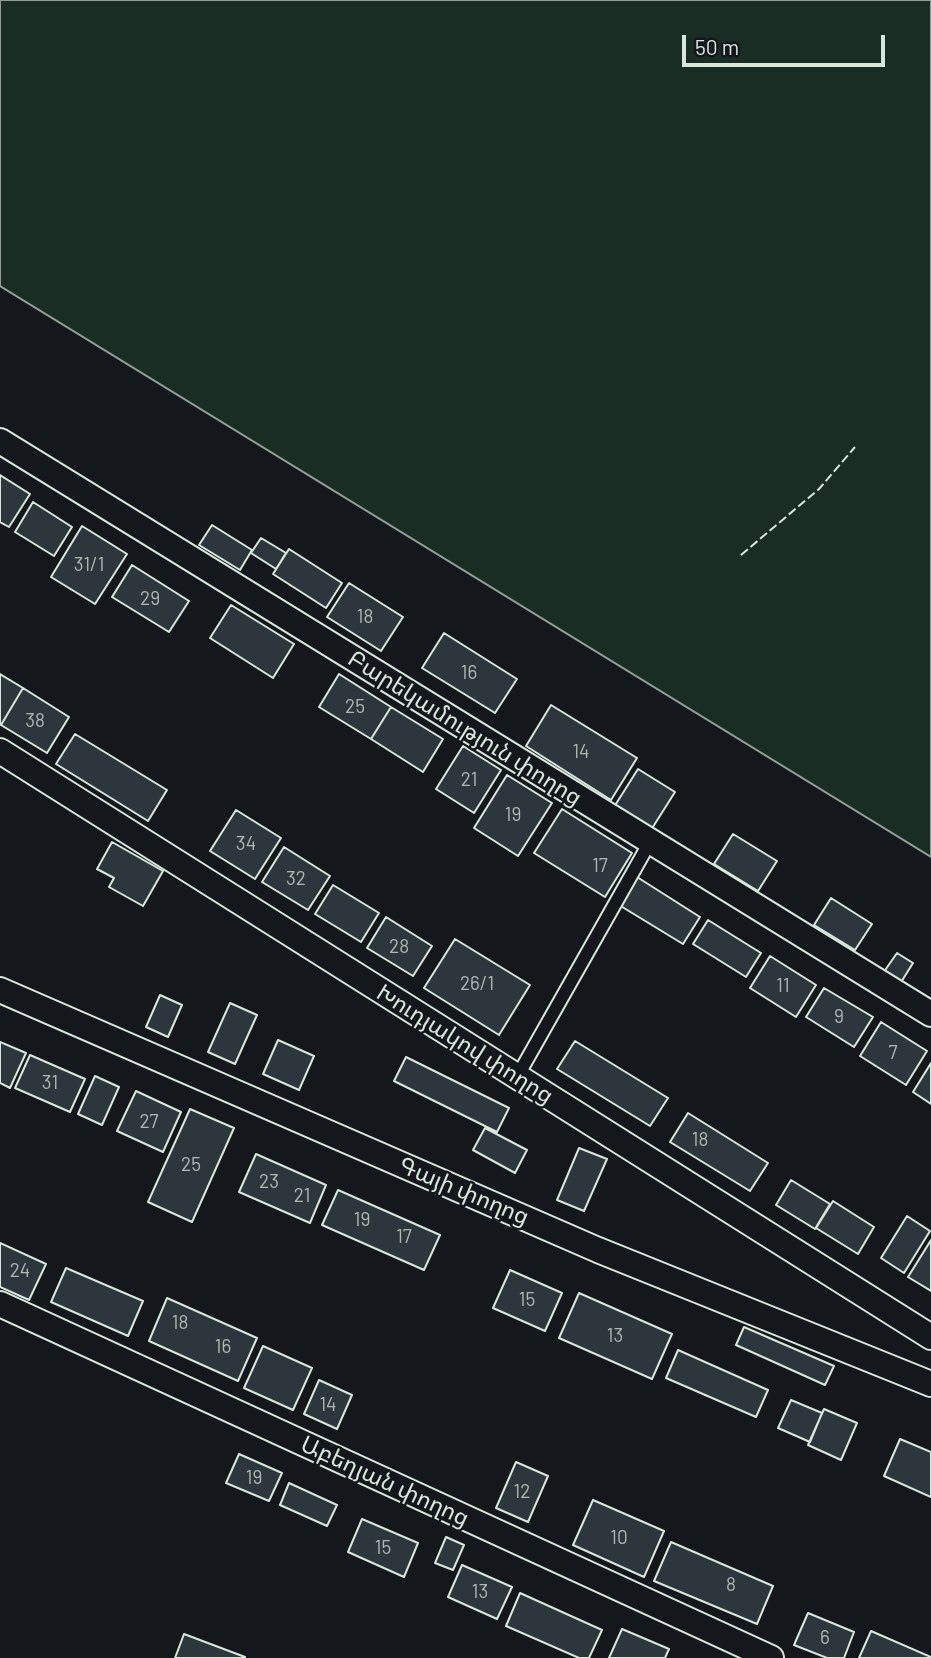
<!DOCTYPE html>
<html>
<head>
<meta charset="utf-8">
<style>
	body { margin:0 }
	#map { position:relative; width:931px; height:1658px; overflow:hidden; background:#14181c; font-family:Barlow,sans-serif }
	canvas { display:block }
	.scale { position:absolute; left:682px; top:35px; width:203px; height:32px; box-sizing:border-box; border:4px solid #d8e6dc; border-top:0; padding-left:9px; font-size:21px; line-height:24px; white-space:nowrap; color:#d8e6dc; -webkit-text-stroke:5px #14181c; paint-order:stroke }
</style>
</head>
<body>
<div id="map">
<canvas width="931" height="1658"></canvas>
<div class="scale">50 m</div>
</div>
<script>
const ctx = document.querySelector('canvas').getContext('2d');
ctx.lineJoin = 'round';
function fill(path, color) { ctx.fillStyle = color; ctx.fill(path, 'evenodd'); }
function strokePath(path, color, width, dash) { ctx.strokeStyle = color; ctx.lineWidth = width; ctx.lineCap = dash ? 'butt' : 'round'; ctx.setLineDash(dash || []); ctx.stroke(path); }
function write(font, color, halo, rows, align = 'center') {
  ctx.font = font + ' Barlow,"Noto Sans Armenian",sans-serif'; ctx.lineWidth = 5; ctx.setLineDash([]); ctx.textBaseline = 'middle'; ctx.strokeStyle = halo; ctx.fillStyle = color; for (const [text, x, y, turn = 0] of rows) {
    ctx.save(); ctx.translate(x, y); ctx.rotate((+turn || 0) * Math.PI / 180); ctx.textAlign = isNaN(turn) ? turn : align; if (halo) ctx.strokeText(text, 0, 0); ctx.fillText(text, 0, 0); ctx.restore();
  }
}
const green = new Path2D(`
	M0,0H931V857L0,286Z`);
const building = new Path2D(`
	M0,475L30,494L9,527L0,522Z
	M33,502L72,527L54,556L15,532Z
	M212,525L252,550L240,570L199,545Z
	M82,526L127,554L95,604L51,577Z
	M261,538L286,553L276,569L251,553Z
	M289,549L342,583L326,608L273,574Z
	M132,565L189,601L169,632L112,597Z
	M349,583L403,617L381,651L327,617Z
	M231,605L294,644L273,678L210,638Z
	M444,633L517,679L495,713L422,668Z
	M0,674L23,688L1,725L0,724Z
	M339,674L391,707L371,739L319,707Z
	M23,688L69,717L47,753L1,725Z
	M551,705L637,758L611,800L526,746Z
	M391,707L443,739L423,772L371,739Z
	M75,734L167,790L148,821L56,764Z
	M463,746L501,770L474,813L436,789Z
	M638,769L675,792L651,830L614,807Z
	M507,775L552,803L518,856L474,828Z
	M562,809L632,853L605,897L534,853Z
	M236,810L281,838L255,879L210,851Z
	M733,834L777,861L758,891L714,864Z
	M112,842L163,871L143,906L109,887L114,878L97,869Z
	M284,847L330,876L308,910L262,882Z
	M637,877L700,917L683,944L619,905Z
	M333,885L379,913L361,942L315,914Z
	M831,898L872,924L855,950L814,925Z
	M386,917L432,946L413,976L367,948Z
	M708,920L761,953L746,977L693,944Z
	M455,939L530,985L499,1035L424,988Z
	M897,953L913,963L898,987L881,976Z
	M770,956L816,985L796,1017L750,988Z
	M824,988L873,1017L854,1047L806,1017Z
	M160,995L182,1005L168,1037L146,1027Z
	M230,1003L257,1015L235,1064L208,1052Z
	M881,1022L927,1051L906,1085L860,1056Z
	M278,1040L314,1056L299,1090L263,1074Z
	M575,1041L668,1098L650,1126L557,1069Z
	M0,1042L26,1053L10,1088L0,1083Z
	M30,1055L85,1079L70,1112L15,1088Z
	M406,1057L509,1108L497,1132L394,1081Z
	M931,1063V1104L913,1092Z
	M95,1076L119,1087L102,1125L78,1114Z
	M136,1091L181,1112L163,1152L117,1131Z
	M190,1109L234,1128L192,1222L148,1202Z
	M688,1113L768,1163L750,1191L670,1142Z
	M485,1128L527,1150L515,1173L473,1150Z
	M579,1148L607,1159L584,1211L557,1200Z
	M256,1154L326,1185L310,1223L239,1192Z
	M791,1180L830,1204L815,1229L776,1205Z
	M338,1190L440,1235L424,1270L322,1225Z
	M833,1201L874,1227L858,1254L816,1228Z
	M907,1216L930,1231L904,1273L881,1258Z
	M931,1240V1291L908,1277Z
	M0,1243L46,1264L29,1300L0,1287Z
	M66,1268L143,1301L128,1336L51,1302Z
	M510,1270L562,1293L545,1331L493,1308Z
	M579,1293L672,1334L652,1379L559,1338Z
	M167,1298L257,1338L238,1381L149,1341Z
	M744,1327L834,1366L825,1385L736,1345Z
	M263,1346L312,1368L293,1410L244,1388Z
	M678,1350L768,1390L756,1417L666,1378Z
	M319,1380L352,1395L337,1429L304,1414Z
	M791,1400L822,1413L810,1442L778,1428Z
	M824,1409L857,1423L841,1460L808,1445Z
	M900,1439L931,1452V1497L884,1476Z
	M239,1454L282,1473L269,1501L226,1483Z
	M516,1462L548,1476L528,1522L496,1508Z
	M289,1483L337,1505L327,1526L280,1505Z
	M593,1500L664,1531L644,1577L573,1545Z
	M362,1519L418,1543L404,1577L348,1552Z
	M446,1537L464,1545L453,1570L435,1563Z
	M671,1542L773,1586L757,1624L654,1581Z
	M462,1565L512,1587L497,1619L448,1597Z
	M520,1593L602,1630L589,1658H579L506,1626Z
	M808,1613L854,1632L844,1658H827L794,1645Z
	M622,1629L669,1649L665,1658H609Z
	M871,1631L931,1657V1658H859Z
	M184,1634L245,1657V1658H175Z`);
const lane = new Path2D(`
	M517,1077L650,842`);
const street = new Path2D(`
	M0,441L931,1014
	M0,751L931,1337
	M0,990L598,1250L931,1384
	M0,1304L771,1658`);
const fence = new Path2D(`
	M741,555L819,489L855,447`);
const numberNames = [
	["31/1",89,565],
	["29",150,599],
	["18",365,617],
	["16",469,673],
	["25",355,707],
	["38",35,721],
	["14",581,752],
	["21",469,780],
	["19",513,815],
	["34",246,844],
	["17",600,866],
	["32",296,879],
	["28",399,947],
	["26/1",477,984],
	["11",783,986],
	["9",839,1017],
	["7",893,1053],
	["31",50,1083],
	["27",149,1122],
	["18",700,1140],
	["25",191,1165],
	["23",269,1182],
	["21",302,1196],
	["19",362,1220],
	["17",404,1237],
	["24",20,1271],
	["15",527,1300],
	["18",180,1323],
	["13",615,1336],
	["16",223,1347],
	["14",328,1405],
	["19",254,1478],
	["12",522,1492],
	["10",619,1538],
	["15",383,1548],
	["8",731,1585],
	["13",480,1592],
	["6",825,1638]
];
const streetNames = [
	["Բարեկամություն փողոց",465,728,32],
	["Խուդյակով փողոց",465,1044,32],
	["Գայի փողոց",464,1191,23],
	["Աբեղյան փողոց",385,1481,25]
];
fill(green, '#1a2d24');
strokePath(green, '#939e99', 2);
fill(building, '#2c363c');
strokePath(building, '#d8e6dc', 2);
strokePath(lane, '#d8e6dc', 16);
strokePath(street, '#d8e6dc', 28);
strokePath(lane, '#14181c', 12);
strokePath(street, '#14181c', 24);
strokePath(fence, '#d8e6dc', 2, [9, 3.5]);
write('19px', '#adbab4', null, numberNames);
write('23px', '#d8e6dc', '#14181c', streetNames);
</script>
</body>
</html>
